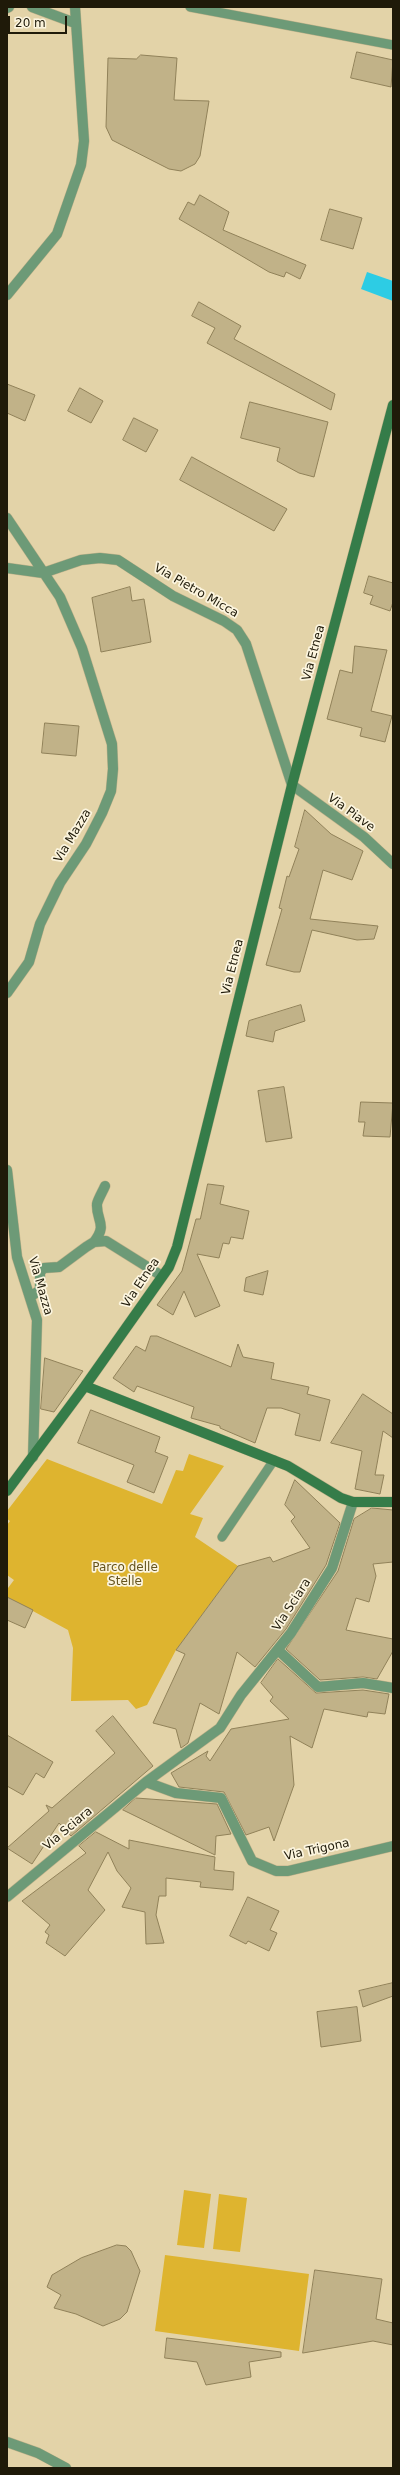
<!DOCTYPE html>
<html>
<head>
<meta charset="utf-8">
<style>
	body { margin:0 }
	#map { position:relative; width:400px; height:2475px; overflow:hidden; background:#e3d3a8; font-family:"DejaVu Sans",sans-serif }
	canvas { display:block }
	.frame { position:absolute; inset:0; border:8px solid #1f1a09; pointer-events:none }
	.scale { position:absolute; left:8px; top:16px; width:59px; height:18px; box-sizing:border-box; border:2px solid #1f1a09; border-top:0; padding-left:5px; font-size:12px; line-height:14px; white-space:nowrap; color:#1f1a09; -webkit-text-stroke:3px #fcf5df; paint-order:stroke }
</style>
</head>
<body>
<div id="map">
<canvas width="400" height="2475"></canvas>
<div class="frame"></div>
<div class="scale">20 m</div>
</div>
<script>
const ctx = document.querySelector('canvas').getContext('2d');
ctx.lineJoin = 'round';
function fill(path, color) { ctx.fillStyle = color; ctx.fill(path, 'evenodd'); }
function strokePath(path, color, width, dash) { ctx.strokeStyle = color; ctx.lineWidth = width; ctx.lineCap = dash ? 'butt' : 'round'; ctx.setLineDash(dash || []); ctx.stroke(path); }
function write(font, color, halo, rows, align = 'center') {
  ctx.font = font + ' "DejaVu Sans",sans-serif'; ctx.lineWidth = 3.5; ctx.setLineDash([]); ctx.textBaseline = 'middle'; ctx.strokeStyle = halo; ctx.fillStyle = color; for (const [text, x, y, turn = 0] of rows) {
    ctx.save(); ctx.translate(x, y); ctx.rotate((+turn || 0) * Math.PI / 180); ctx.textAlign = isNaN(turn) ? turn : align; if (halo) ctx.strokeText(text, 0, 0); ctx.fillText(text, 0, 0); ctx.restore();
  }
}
const green = new Path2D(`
	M189,1454L224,1466L190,1514L203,1518L195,1537L238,1566L176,1650L147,1705L136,1709L128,1700L71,1701L73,1648L68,1630L7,1597L8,1588L14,1580L7,1575V1525L10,1521L7,1519V1511L47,1459L162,1504L176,1470L183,1471Z
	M184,2190L211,2194L204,2248L177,2245Z
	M219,2194L247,2198L240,2252L213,2249Z
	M165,2255L309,2274L299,2351L155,2331Z`);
const water = new Path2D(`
	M367,272L393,281V301L361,289Z`);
const building = new Path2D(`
	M357,52L393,60L391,87L351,78Z
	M141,55L177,58L174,100L209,101L200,156L195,164L181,171L169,169L112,140L106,127L108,58L136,59Z
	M200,195L229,212L223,230L306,265L300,279L286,272L284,277L269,272L179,219L188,202L194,205Z
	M330,209L362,218L353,249L321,240Z
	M199,302L241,326L234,339L335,394L331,410L207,343L215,328L192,316Z
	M7,384L35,395L25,421L7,413Z
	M80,388L103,401L91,423L68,411Z
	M250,402L328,422L314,477L299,473L277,461L280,448L241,438Z
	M134,418L158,430L146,452L123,440Z
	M192,457L287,509L274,531L180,480Z
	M369,576L393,583V602L390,611L370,604L373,596L364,593Z
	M130,587L132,601L144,599L151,642L101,652L92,598Z
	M355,646L387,650L371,711L392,716L385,742L360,736L362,728L327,719L340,670L352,673Z
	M45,723L79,726L76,756L42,753Z
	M305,810L331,834L363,851L352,880L323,870L310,919L378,926L374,939L357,940L312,930L300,972H294L266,965L282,909L279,908L287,876L289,877L299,849L295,847Z
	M301,1005L305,1021L275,1031L273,1042L246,1036L249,1021Z
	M284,1087L292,1138L266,1142L258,1091Z
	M361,1102L393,1103L390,1137L363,1136L365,1122H359Z
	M208,1184L224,1186L220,1204L249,1211L243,1239L231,1237L229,1244L223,1243L219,1258L197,1254L220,1306L195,1317L184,1291L173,1315L157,1305L182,1271L196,1219H200Z
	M268,1271L263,1295L244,1291L246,1278Z
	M151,1336H157L231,1367L238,1344L243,1357L274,1363L271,1379L309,1387L307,1394L330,1400L320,1441L295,1435L300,1414L281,1408H267L255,1443L220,1428V1426L191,1418L194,1407L137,1386L134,1392L113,1378L136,1346L145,1351Z
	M45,1358L83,1371L54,1412L41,1409Z
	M363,1394L393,1414V1438L383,1431L375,1475H384L380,1494L355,1489L362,1451L331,1443Z
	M91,1410L160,1437L155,1452L168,1457L154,1493L127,1482L134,1465L78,1443Z
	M295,1480L340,1523L326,1565L286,1629L255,1667L237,1652L219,1714L200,1703L188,1743L181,1748L176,1729L153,1723L185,1654L176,1650L238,1566L270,1557L273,1562L310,1548L291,1521L295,1517L285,1505Z
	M372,1508L393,1510V1562L373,1564L376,1576L369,1602L356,1598L346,1630L393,1639V1651L377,1679L363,1677L320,1680L286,1649L338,1571L354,1519Z
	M7,1597L33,1610L25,1628L7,1620Z
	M278,1659L316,1693L363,1690L389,1694L385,1714L368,1712L367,1717L324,1709L312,1748L290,1736L294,1785L274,1841L269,1827L246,1835L224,1792L179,1787L171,1773L208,1751L206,1756L210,1761L231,1729L289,1719L270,1701L273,1697L261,1683Z
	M113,1716L153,1766L71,1836L59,1823L32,1864L7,1848L49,1811L46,1805L52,1808L115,1753L96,1731Z
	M7,1735L53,1762L44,1778L36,1773L23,1795L7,1786Z
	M136,1798L217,1804L231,1834L216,1836L215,1855L123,1810Z
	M96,1832L129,1849V1840L215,1857L214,1870L234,1872L233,1890L200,1887L201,1882L166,1878V1896H159L156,1915L164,1943L146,1944L145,1912L122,1907L131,1888L117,1871L108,1852L88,1890L105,1910L65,1956L46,1943L49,1935L45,1932L50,1925L22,1901L86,1853L79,1846Z
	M248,1897L279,1911L270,1930L277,1933L269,1951L248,1941L246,1944L230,1936Z
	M393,1983V1996L363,2007L359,1991Z
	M357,2007L361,2041L321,2047L317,2012Z
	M117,2245L126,2246L131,2251L140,2271L127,2312L120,2319L103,2326L76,2314L54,2308L61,2295L47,2287L52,2275L81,2258Z
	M315,2270L382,2279L376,2319L393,2323V2345L373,2341L303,2353Z
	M167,2338L281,2352V2357L249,2362L251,2377L206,2385L197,2362L165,2358Z`);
const lane = new Path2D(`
	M190,7L393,45
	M222,1537L274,1460`);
const street = new Path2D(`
	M32,7L75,23
	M7,8L9,7
	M7,295L57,234L81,165L84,141L75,7
	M7,518L60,597L82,648L112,744L113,769L111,791L102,813L86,844L60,883L40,924L29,962L7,993
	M7,568L43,573L81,560L100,558L118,560L173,596L224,621L237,630L246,644L292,785L364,837L393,864
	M7,1170L17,1257L37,1320L33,1457
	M94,1242C108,1224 96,1221 97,1204C98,1199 103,1191 105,1186
	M30,1297L40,1290V1272L44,1268L59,1267L86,1247L94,1242L106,1241L162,1276
	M278,1650L318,1687L363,1683L393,1688
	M146,1782L176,1793L221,1798L252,1861L276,1871H288L393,1846
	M7,1897L146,1782L220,1728L241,1695L291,1633L332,1568L353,1502
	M7,2442L38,2453L66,2468`);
const secondary = new Path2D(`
	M85,1386L288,1466L341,1498L353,1502H393
	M7,1491L85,1386L169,1267L177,1247L292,785L393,405`);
const streetNames = [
	["Via Pietro Micca",196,591,30],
	["Via Etnea",314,653,-75],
	["Via Piave",351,813,36],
	["Via Mazza",73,836,-59],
	["Via Etnea",233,967,-76],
	["Via Etnea",141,1283,-56],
	["Via Mazza",40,1286,74],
	["Via Sciara",292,1605,-57],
	["Via Sciara",68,1829,-40],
	["Via Trigona",317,1850,-12]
];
const parkNames = [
	["Parco delle",125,1568],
	["Stelle",125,1582]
];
fill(green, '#deb42f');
fill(water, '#2dcce4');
fill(building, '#c1b288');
strokePath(building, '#908159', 1);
strokePath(lane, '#c0b28b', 10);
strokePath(street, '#c0b28b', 11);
strokePath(secondary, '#c0b28b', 11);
strokePath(lane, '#6d9a77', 9);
strokePath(street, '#6d9a77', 10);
strokePath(secondary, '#357c49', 10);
write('12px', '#1f1a09', '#fcf5df', streetNames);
write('12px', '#66541e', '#fcf5df', parkNames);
</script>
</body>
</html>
